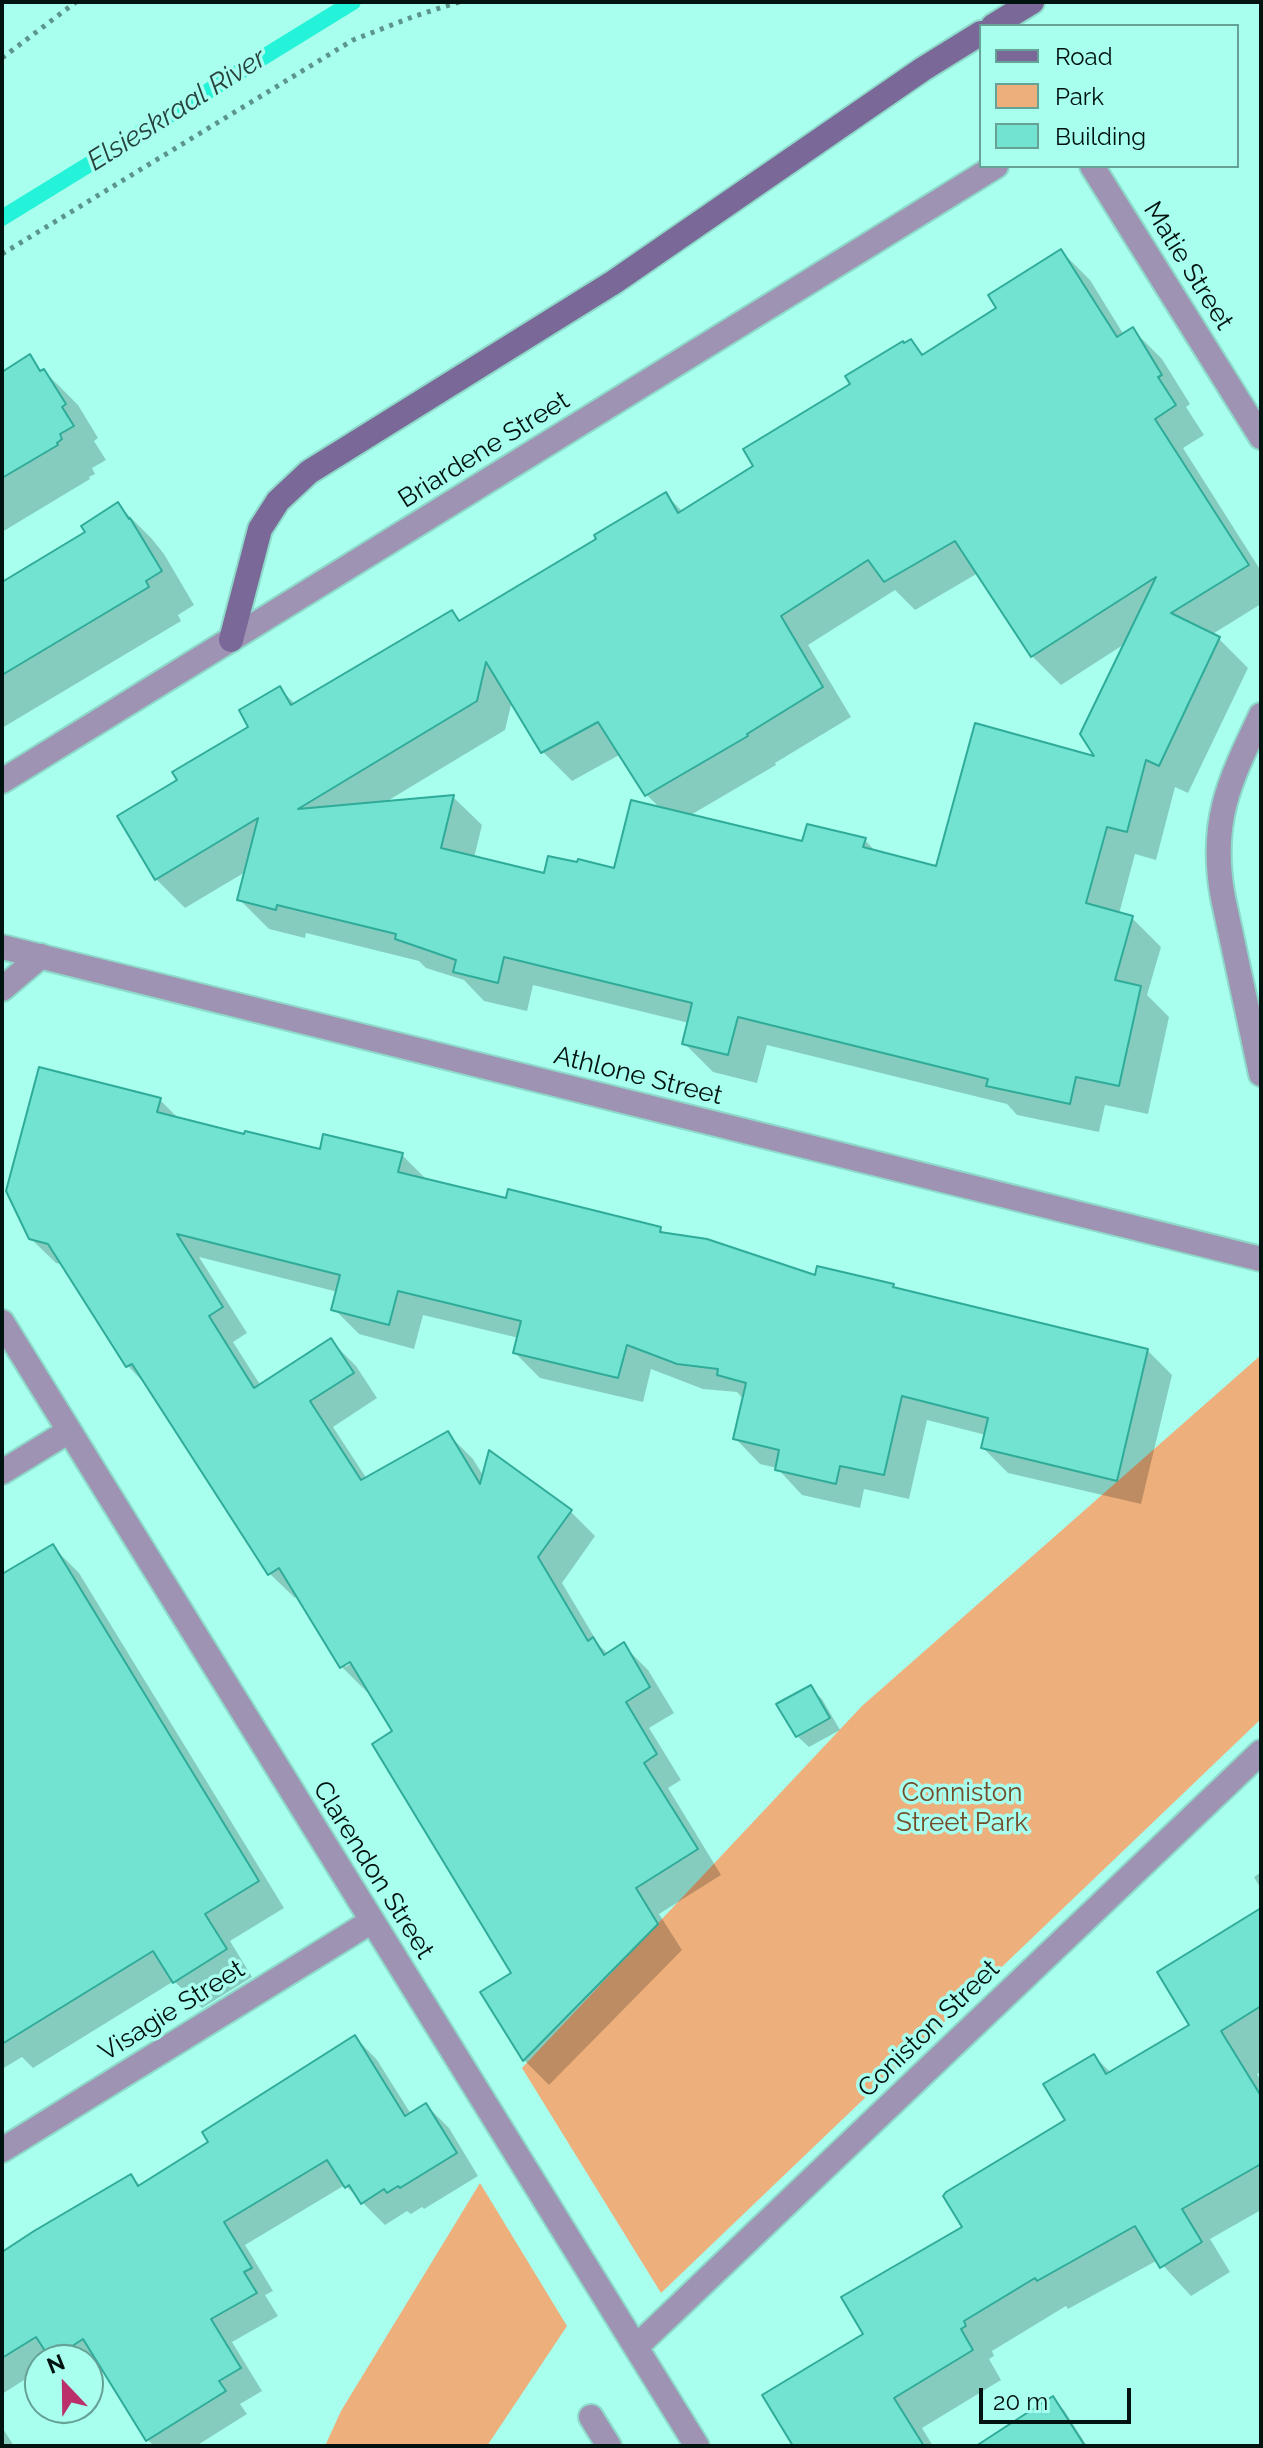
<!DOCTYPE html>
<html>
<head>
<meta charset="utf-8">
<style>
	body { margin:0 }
	#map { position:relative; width:1263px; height:2448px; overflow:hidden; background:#a8ffee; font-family:Raleway,sans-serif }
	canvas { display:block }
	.frame { position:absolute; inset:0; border:4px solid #001310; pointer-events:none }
	.legend { position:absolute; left:979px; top:24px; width:260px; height:144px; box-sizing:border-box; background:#a8ffee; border:2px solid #65a195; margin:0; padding:10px 14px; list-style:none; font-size:24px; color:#001310 }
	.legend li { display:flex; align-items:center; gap:16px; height:40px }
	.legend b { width:40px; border:2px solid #65a195 }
	.north { position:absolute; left:24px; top:2344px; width:80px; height:80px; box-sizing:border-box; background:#a8ffee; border:2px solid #65a195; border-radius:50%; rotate:338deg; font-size:22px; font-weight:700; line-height:32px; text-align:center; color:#001310 }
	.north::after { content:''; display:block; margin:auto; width:28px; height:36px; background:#bb3068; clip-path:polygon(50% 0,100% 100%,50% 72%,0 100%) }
	.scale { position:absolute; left:979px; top:2388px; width:152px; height:36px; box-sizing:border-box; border:4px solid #001310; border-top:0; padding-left:10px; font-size:24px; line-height:28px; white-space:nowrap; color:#001310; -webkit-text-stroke:6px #a8ffee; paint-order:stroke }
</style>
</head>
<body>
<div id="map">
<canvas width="1263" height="2448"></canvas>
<div class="frame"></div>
<ul class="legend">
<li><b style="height:10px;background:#7a6998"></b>Road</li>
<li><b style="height:22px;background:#edb07c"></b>Park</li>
<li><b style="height:22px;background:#71e3d0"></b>Building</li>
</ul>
<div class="north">N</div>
<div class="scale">20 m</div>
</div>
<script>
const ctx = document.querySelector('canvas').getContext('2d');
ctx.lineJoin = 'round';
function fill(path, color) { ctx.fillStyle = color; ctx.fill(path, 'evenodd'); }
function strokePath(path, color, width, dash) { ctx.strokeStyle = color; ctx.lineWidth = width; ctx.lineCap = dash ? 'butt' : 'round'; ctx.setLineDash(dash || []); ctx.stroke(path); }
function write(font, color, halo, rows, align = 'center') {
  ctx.font = font + ' Raleway,sans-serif'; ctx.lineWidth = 7; ctx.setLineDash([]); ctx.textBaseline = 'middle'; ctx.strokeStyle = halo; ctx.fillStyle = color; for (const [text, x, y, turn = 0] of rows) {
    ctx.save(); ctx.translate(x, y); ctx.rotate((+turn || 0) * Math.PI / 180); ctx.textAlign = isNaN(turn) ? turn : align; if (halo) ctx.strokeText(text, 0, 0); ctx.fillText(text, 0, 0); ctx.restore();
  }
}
const green = new Path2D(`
	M1261,1355V1719L661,2293L522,2068L862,1706Z
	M480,2183L567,2326L487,2446H325L341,2411Z`);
const shadow = new Path2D(`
	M1061,251L1090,280L1124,335L1133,330L1162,359L1190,404L1186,407L1204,435L1183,448L1261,571V604L1211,635L1219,639L1248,668L1188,793L1175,787L1156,860L1135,854L1119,914L1132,918L1161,947L1147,995L1169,1017L1148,1114L1105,1105L1099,1132L1017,1115L1007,1104L767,1045L757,1083L713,1072L684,1043L689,1023L533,985L527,1011L484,1001L464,980L426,968L419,961L306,933L305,938L269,929L240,900L247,871L185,908L156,879L180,781L251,727L279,688L296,705L452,612L462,622L598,539L665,494L683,512L756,467L853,385L905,345L911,341L925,356L999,309ZM978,573L1032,656L1061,685L1126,643L1099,759L938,868L877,853L865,840L804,844L689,816L776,765L775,763L851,717L808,645L895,590L915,610ZM512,701L543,752L572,781L621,754L647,795L662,810L616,870L546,875L474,858L482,825L453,797L384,803L505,730Z
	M34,364L42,372L44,371L78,405L98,438L94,441L106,460L92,468L95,474L89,477L90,479L2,532V384Z
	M118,505L152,539L164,554L194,605L178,615L181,621L2,728V584L88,533Z
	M160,1100L180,1120L321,1152L402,1155L427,1180L508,1201L660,1229L666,1235L817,1277L893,1286L896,1289L1147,1350L1172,1375L1141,1504L1008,1473L983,1448L986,1435L927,1420L909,1499L864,1489L860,1508L802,1495L777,1468L760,1464L735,1438L744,1400L737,1392L703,1389L651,1369L643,1402L540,1378L515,1353L519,1338L423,1315L414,1349L359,1334L334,1309L338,1292L199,1257L247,1333L233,1342L261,1386L331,1341L356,1366L377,1398L333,1427L367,1479L448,1434L473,1459L484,1477L570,1511L595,1536L562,1583L599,1645L608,1654L623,1645L648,1670L674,1713L649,1728L681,1780L668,1788L721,1875L659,1914L682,1950L549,2085L524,2060L482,1993L514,1973L395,1732L370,1690L367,1692L342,1667L298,1596L295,1598L270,1574L150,1389L128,1366L64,1265L56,1263L30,1238ZM360,1658L345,1667V1662Z
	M52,1546L79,1573L284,1908L230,1941L252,1977L202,2008L174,1981L33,2068L22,2057L2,2069V1578Z
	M810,1688L822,1699L840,1730L809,1747L797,1736Z
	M1261,1872V1889L1254,1877Z
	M1261,1911V2072L1257,2074L1261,2081V2210L1210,2239L1230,2272L1191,2296L1158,2260L1068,2309L1066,2306L992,2351L994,2356L989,2359L1001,2380L922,2428L933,2446H795L865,2335L1068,2121L1094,2056L1111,2073L1192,2025Z
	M355,2037L377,2060L411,2114L426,2105L449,2128L478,2176L424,2209L422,2207L411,2214L407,2211L385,2225L345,2185L245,2245L273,2291L265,2295L278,2316L232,2342L262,2391L240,2404L247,2414L196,2446H154L147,2439L101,2364L88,2372V2360H40V2370L2,2394V2255L131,2177L141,2186L210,2142Z
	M1052,2399L1064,2410L1087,2446H1019Z
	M2,2427L14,2446H2Z`);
const stream = new Path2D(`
	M2,218L353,2`);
const building = new Path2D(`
	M1061,249L1117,337L1133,327L1162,375L1158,377L1176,405L1155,419L1249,565L1171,613L1220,637L1159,766L1146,760L1127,832L1107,827L1086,903L1133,916L1115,980L1141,986L1119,1086L1076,1077L1070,1104L986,1086L988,1079L738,1017L728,1055L682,1044L692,1003L504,957L498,983L453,972L456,960L395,939L396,934L277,905L276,910L237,900L258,818L155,880L117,816L177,780L172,772L248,727L239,710L280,686L291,705L452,610L459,621L596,539L594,535L666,492L678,513L753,466L743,449L850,384L845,376L903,341L904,343L911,339L922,355L996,308L988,295ZM955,541L1031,657L1156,577L1080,734L1094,756L975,723L936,866L863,847L866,838L807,824L802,841L631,800L614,868L578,859L577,862L548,856L544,873L441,848L454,795L298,809L477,701L486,662L541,753L598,722L645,796L748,736L747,734L823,687L781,616L868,560L884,582Z
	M30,354L40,371L44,369L66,404L62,407L74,426L60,434L62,439L57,443L58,445L2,478V372Z
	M118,502L129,519L130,518L162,571L146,581L149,587L2,675V582L85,532L81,526Z
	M39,1067L161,1098L157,1112L244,1134L245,1131L320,1149L323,1134L403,1153L398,1172L506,1198L508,1189L661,1227L660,1232L707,1239L815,1275L817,1266L894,1284L893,1287L1148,1349L1117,1481L981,1448L988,1418L902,1396L884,1475L840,1466L836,1484L775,1470L779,1450L733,1439L746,1383L717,1375L718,1369L677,1364L627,1345L618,1378L513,1353L521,1321L398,1291L389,1325L331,1310L340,1275L177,1234L223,1307L209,1316L254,1388L331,1338L354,1373L310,1401L361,1480L448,1431L480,1484L489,1450L572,1510L538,1557L588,1641L593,1637L604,1655L624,1642L650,1687L626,1702L657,1754L644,1763L698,1849L636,1888L658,1924L523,2061L480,1992L511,1973L372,1744L392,1731L350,1662L340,1668L279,1568L268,1575L132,1364L126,1367L48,1244L29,1239L6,1191Z
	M53,1544L259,1881L205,1914L227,1949L173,1983L153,1951L2,2044V1574Z
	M811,1685L830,1718L796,1737L776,1704Z
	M1261,1908V2006L1221,2031L1261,2096V2164L1182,2209L1202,2242L1160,2268L1135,2226L1037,2281L1035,2278L964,2321L966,2326L961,2329L973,2350L894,2398L924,2446H793L762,2395L863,2334L841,2297L962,2227L943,2196L946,2192L1065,2120L1043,2084L1094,2054L1106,2074L1189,2025L1157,1972Z
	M355,2035L405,2116L426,2103L457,2153L400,2188L398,2186L387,2193L384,2189L361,2204L349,2185L345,2188L327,2160L224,2222L252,2268L244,2272L257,2293L211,2319L241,2368L219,2381L226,2391L146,2441L83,2339L51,2360L36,2337L2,2358V2252L34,2231L131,2174L138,2186L208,2142L202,2132Z
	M1053,2396L1085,2446H976Z`);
const path = new Path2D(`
	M2,58L76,2
	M2,254L353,40L415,16L459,2`);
const lane = new Path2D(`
	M591,2417L609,2446`);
const street = new Path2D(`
	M1092,166L1261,437
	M1261,715C1229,782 1209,822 1223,898L1261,1074
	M2,781L996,166
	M2,947L1261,1259
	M2,989L41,956
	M2,1322L697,2446
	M2,1472L69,1431
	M2,2150L372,1921
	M636,2347L1261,1752`);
const secondary = new Path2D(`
	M993,26L1032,2
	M231,640L260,529L278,501L309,472L614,282L923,69L981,33`);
const streetNames = [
	["Matie Street",1188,266,58],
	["Briardene Street",484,450,-32],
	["Athlone Street",638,1076,14],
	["Clarendon Street",373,1870,58],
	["Visagie Street",172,2011,-32],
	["Coniston Street",929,2029,-44]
];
const parkNames = [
	["Conniston",962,1793],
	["Street Park",962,1823]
];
const waterNames = [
	["Elsieskraal River",177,110,-32]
];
fill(green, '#edb07c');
fill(shadow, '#0003');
strokePath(stream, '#25f3d9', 16);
fill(building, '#71e3d0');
strokePath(building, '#2fab99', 2);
strokePath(lane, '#8dd9ca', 28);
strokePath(street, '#8dd9ca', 28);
strokePath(secondary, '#8dd9ca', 28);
strokePath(path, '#5c958a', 5, [4, 6]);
strokePath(lane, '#9f93b4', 24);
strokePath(street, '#9f93b4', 24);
strokePath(secondary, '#7a6998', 24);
write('26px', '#001310', '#a8ffee', streetNames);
write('26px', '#734c29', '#a8ffee', parkNames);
write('italic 28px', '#26433e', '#a8ffee', waterNames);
</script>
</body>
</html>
